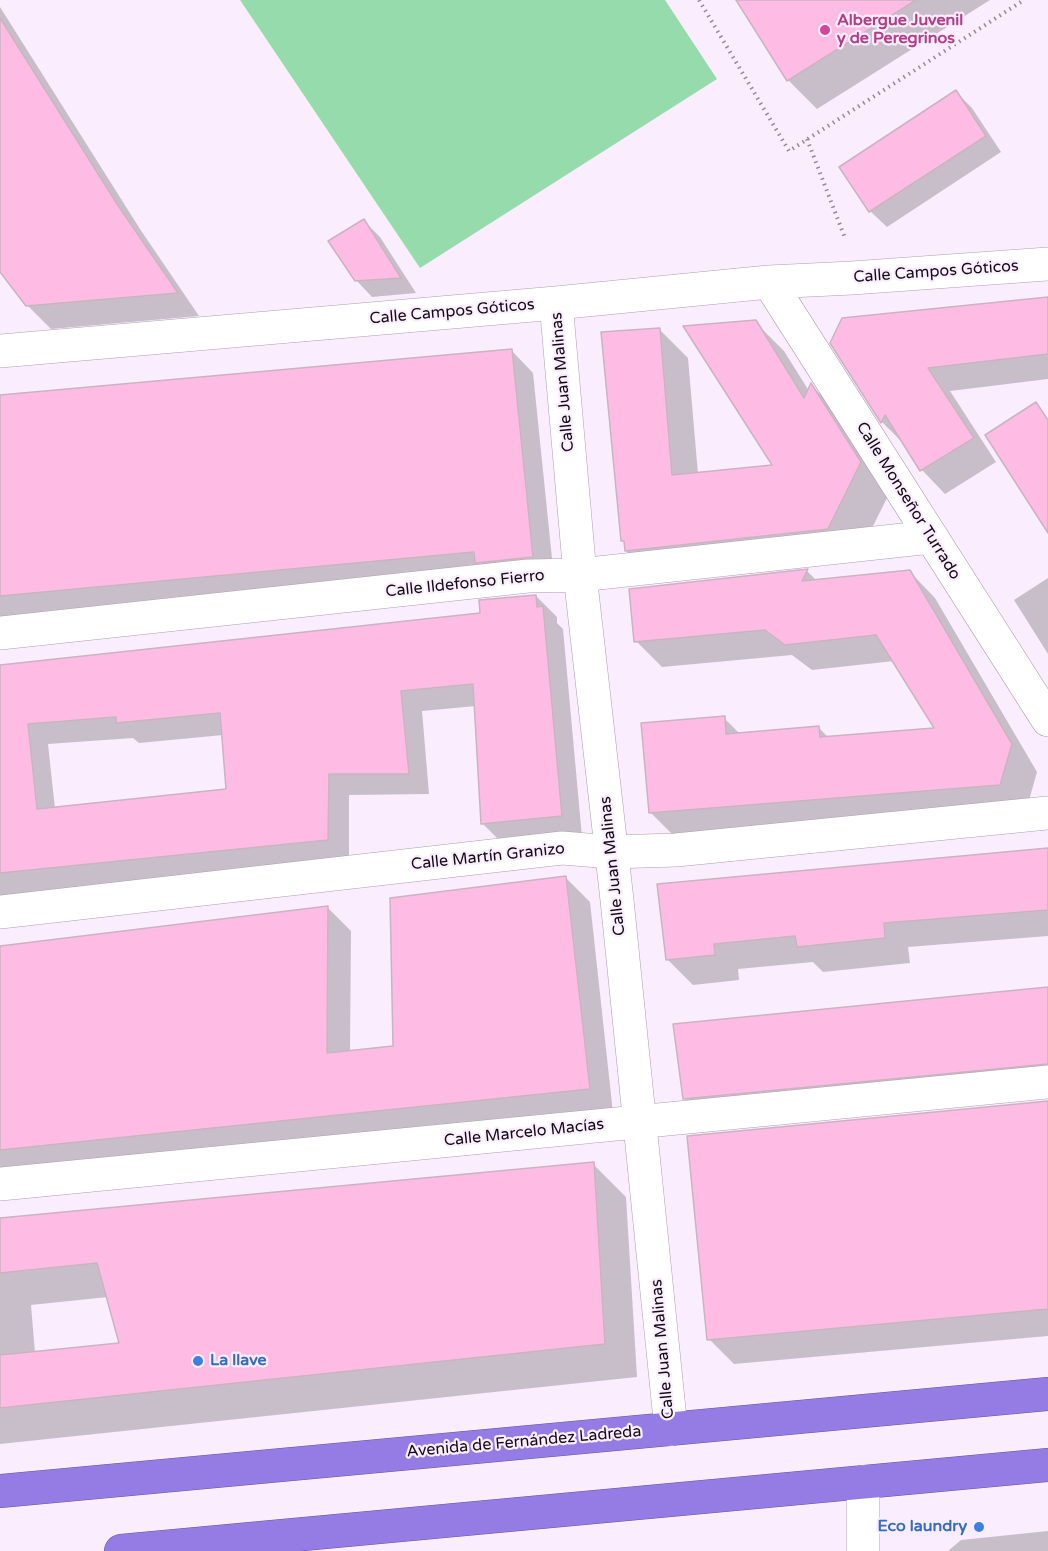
<!DOCTYPE html>
<html>
<head>
<meta charset="utf-8">
<style>
	body { margin:0 }
	canvas { display:block; background:#faedfd }
</style>
</head>
<body>
<canvas width="1048" height="1551"></canvas>
<script>
const ctx = document.querySelector('canvas').getContext('2d');
ctx.lineJoin = 'round';
function fill(path, color) { ctx.fillStyle = color; ctx.fill(path, 'evenodd'); }
function strokePath(path, color, width, dash) { ctx.strokeStyle = color; ctx.lineWidth = width; ctx.lineCap = dash ? 'butt' : 'round'; ctx.setLineDash(dash || []); ctx.stroke(path); }
function write(font, color, halo, rows, align = 'center') {
  ctx.font = font + ' "Varela Round",sans-serif'; ctx.lineWidth = 4.5; ctx.setLineDash([]); ctx.textBaseline = 'middle'; ctx.strokeStyle = halo; ctx.fillStyle = color; for (const [text, x, y, turn = 0] of rows) {
    ctx.save(); ctx.translate(x, y); ctx.rotate((+turn || 0) * Math.PI / 180); ctx.textAlign = isNaN(turn) ? turn : align; if (halo) ctx.strokeText(text, 0, 0); ctx.fillText(text, 0, 0); ctx.restore();
  }
}
const green = new Path2D(`
	M240,0H665L717,79L420,268Z`);
const shadow = new Path2D(`
	M737,0H990L817,109L788,80Z
	M0,7L140,229L199,316L51,329L27,305L0,268Z
	M956,92L972,108L1001,152L887,227L870,211Z
	M364,221L380,237L416,293L372,297L356,280Z
	M1048,298V379L950,391L996,462L945,494L922,470L906,446L882,422L832,343Z
	M755,322L784,351L809,391L812,386L840,414L890,492L857,558L655,580L626,551L625,543L622,540L659,329L688,358L698,474L774,467Z
	M512,351L533,373L554,578L0,620V396Z
	M807,571L817,581L909,571L935,598L1037,772L1026,811L676,838L650,812L724,718L740,734L819,728L829,738L937,729L894,661L812,670L792,655L662,667L636,641L630,590Z
	M1048,578V654L1014,600Z
	M536,596L557,617V623L563,629L582,837L504,845L483,824L476,706L422,711L429,794L349,795V860L0,896V667L482,614ZM223,735L228,791L55,809L48,744L133,738L139,743Z
	M1048,849V936L908,947L910,963L823,972L813,962L738,969L739,980L693,985L667,959L659,885Z
	M566,878L590,902L613,1113L0,1176V947L327,907L351,931L350,1052L394,1048Z
	M1048,988V1090L709,1123L684,1098Z
	M1048,1102V1336L734,1364L709,1339Z
	M593,1164L626,1197L637,1377L0,1444V1219ZM108,1297L121,1344L35,1353L31,1305Z
	M1048,1531V1551H948L961,1540Z`);
const building = new Path2D(`
	M736,0H916L787,81Z
	M0,18L117,204L178,293L26,306L0,272Z
	M956,90L986,136L869,212L839,167Z
	M364,219L401,278L355,281L328,241Z
	M1048,297V354L928,368L974,438L920,471L885,415L881,423L830,343L842,318Z
	M756,320L804,398L811,383L861,462L828,529L625,551L624,541H621L601,332L660,328L672,475L772,465L683,326Z
	M512,349L533,557L475,563L474,552L0,596V395Z
	M1036,402L1048,420V533L985,435Z
	M808,569L802,581L910,570L1012,744L1000,785L649,813L641,723L725,716L726,734L819,726L820,737L934,728L876,635L785,645L765,630L634,642L629,589Z
	M536,595L537,607L543,606L562,816L481,824L473,684L401,691L409,774H329L328,840L0,873V665L480,613L479,600ZM220,713L226,789L37,809L28,724L116,717V723Z
	M1048,848V910L884,923L885,938L797,947L795,936L714,944L715,955L666,960L657,884Z
	M566,876L590,1089L0,1150V946L328,906L327,1053L393,1046L390,898Z
	M1048,987V1064L683,1099L673,1024Z
	M1048,1101V1309L707,1340L687,1136Z
	M594,1162L605,1344L0,1408V1355L119,1343L97,1263L0,1273V1218Z`);
const path = new Path2D(`
	M699,0L789,151L1024,0
	M807,139L845,238`);
const minor = new Path2D(`
	M769,282L1048,720
	M556,303L580,575L617,900L671,1429
	M0,351L556,303L769,282L852,278L1048,264
	M0,633L528,576L580,575L931,537
	M0,912L562,848L612,852L676,850L1048,813
	M0,1184L1048,1082
	M863,1551V1482`);
const highway = new Path2D(`
	M0,1491L1048,1394
	M121,1551L1048,1465`);
const markers = [
	[825,30,6,"#d1479c"],
	[198,1361,6,"#3f7fe0"],
	[979,1527,6,"#3f7fe0"]
];
const hotelNames = [
	["Albergue Juvenil",837,21],
	["y de Peregrinos",837,39]
];
const streetNames = [
	["Calle Campos Góticos",936,272,-4],
	["Calle Campos Góticos",452,312,-5],
	["Calle Juan Malinas",563,382,-95],
	["Calle Monseñor Turrado",908,501,58],
	["Calle Ildefonso Fierro",465,584,-6],
	["Calle Martín Granizo",488,857,-6],
	["Calle Juan Malinas",613,866,-96],
	["Calle Marcelo Macías",524,1133,-6],
	["Calle Juan Malinas",663,1349,-95],
	["Avenida de Fernández Ladreda",524,1442,-5]
];
const shopNames = [
	["La llave",210,1361],
	["Eco laundry",967,1527,"right"]
];
fill(green, '#96dbab');
fill(shadow, '#0003');
fill(building, '#febce4');
strokePath(building, '#cbb3c1', 1.5);
strokePath(minor, '#ae9eb0', 34);
strokePath(highway, '#67549a', 34);
strokePath(path, '#948a96', 4, [1.5, 4.5]);
strokePath(minor, '#fff', 33);
strokePath(highway, '#957ce4', 33);
for (const [x, y, r, color] of markers) { const dot = new Path2D(); dot.arc(x, y, r, 0, 2 * Math.PI); ctx.fillStyle = color; ctx.fill(dot); strokePath(dot, '#faedfd', 2); }
write('bold 16px', '#b23c85', '#faedfd', hotelNames, 'left');
write('16px', '#110b12', '#faedfd', streetNames);
write('bold 16px', '#366cbe', '#faedfd', shopNames, 'left');
</script>
</body>
</html>
